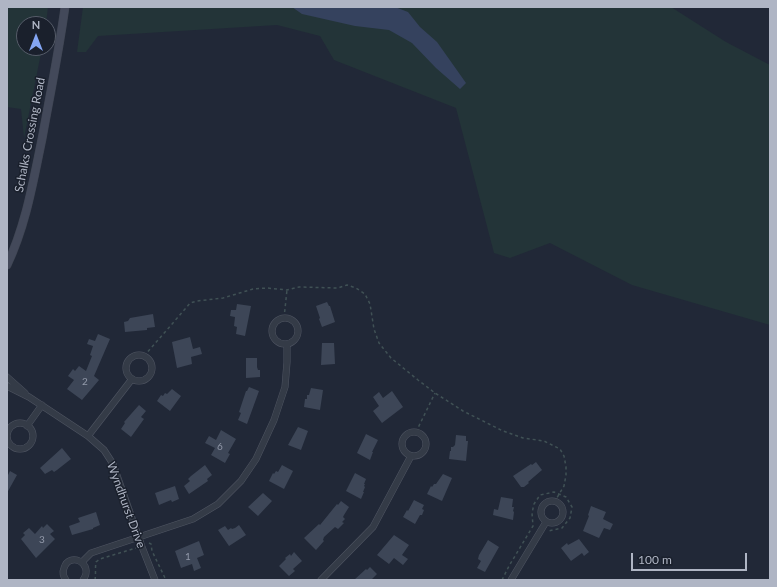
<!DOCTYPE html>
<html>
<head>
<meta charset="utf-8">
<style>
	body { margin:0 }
	#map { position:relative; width:777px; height:587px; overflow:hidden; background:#212837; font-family:Lato,sans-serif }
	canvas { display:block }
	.frame { position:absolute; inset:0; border:8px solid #afb5c4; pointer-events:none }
	.north { position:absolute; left:16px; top:16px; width:40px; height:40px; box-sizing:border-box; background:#1a202c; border:1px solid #565c69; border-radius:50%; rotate:0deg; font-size:11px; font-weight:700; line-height:16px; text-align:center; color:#afb5c4 }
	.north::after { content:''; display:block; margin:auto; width:14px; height:18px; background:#84a6f4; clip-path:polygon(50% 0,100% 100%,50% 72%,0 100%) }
	.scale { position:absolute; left:631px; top:553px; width:116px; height:18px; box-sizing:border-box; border:2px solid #afb5c4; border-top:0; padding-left:5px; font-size:12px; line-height:14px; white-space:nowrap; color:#afb5c4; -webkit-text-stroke:3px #1a202c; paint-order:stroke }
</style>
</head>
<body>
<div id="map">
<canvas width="777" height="587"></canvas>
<div class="frame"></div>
<div class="north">N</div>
<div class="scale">100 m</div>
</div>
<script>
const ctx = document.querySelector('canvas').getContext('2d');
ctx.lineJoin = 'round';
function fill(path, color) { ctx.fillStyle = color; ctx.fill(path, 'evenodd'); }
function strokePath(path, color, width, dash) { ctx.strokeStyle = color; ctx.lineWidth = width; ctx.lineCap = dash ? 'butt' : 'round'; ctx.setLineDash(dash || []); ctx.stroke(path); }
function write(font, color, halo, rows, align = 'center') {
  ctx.font = font + ' Lato,sans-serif'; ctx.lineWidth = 3; ctx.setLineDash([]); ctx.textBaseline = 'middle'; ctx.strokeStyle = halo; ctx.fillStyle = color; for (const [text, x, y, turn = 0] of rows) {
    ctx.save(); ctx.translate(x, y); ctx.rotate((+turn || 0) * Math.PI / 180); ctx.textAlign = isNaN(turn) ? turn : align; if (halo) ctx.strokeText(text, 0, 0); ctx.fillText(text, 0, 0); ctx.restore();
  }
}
const green = new Path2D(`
	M7,7H48L46,24H24V48H42L24,138L21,109L7,107Z
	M83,7H671L726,42L770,65V325L632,285L550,243L510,258L494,253L456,108L334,60L320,36L277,25L98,36L86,52H77Z`);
const water = new Path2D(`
	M292,7H395L408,12L420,27L437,42L466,83L460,89L436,68L412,43L389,30L355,26L302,14Z`);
const building = new Path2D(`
	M327,302L329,306H330L335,322L322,327L319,319L320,318L316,306Z
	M237,304L251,306L245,336L236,334L237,327L234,326L235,317L230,316L231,310H236Z
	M153,314L155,327L147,328V330L125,332L124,322L128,321L130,318Z
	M98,334L110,339L94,376L99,380L82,400L67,389L74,380L68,376L73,369L75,371L79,366L86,371L92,356L90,355L93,346L87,344L89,339L95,341Z
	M190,337L193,349L200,347L202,354L191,357L192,364L177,368L172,342Z
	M322,343H334L335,364L321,365Z
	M246,358H257V367L258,370H260V377L246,378Z
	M249,387L259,391L247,424L238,420L241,413L239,412L246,391H247Z
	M311,388L323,390L320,410L304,407L305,399H307V395H309Z
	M172,389L181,396L170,411L157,401L161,395L163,396L165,393L167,394Z
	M392,391L403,407L382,423L373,411L379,406L373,397L379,392L383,398Z
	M139,405L146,411L141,417L144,419L131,437L121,429L125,423L124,422Z
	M298,427L308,431L301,450L288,445Z
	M221,430L236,439L228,453L230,454L225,463L211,455L215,448L205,443L209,436L216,440Z
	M366,434L378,440L372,452H373L370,460L357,453Z
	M456,435L466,436V441H468L466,461L449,459L450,451H451V447H453L455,445Z
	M62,448L71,459L57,470L54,472L52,470L45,474L40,468Z
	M536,462L542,470L528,482L529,483L524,487H521L513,476L531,464L532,465Z
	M205,465L212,475L207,479L208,481L189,494L184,486L190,481L188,479L191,476Z
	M282,465L293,471L284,489L269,481L273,473L274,474L276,471L278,472Z
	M10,471L17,475L7,493V477Z
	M355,473L366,479L364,484H365L364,486L365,487L363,492H364L361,499L346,491Z
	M443,474L452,478L442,501L427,494L431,486L432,487L434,484H436Z
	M175,486L179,499L172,502L171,500L159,505L155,493Z
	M263,493L272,501L258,516L248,507Z
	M501,497L513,499L512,507H514L513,511L514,512L513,520L493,515L494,509L498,510Z
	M414,500L424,505L422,509L424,510L422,515H420L415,524L403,517L407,510L408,511Z
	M341,501L349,507L344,515L343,517L345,519L342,522L344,523L338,529L335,527L324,537L323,540L324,541L316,550L304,538L319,524L320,525L337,504L338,505Z
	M591,506L606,512L603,519L613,524L610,530L604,528L599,538L583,531L589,516L588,515Z
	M96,512L100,525L93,528V529L72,535L69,526L80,522L78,518Z
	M47,524L54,531L50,534L55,539L36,558L21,539L25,535L23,533L29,528L35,534L42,526L43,528Z
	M239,525L246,535L229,546L218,530L225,526L228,530L231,528L232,529L235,528Z
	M394,535L409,545L402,555L408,559L403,565L394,558L389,564L377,555Z
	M579,539L589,552L584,556L582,553L571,561L561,548L567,543L568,545Z
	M488,540L499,547L485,572L477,568L481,561L478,559L479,555Z
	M199,541L204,555L197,558L201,568L194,571L192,564L181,568L175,551Z
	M294,552L302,561L293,569L295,571L289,576L279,566L286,559L285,558L290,554L291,556Z
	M370,567L377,574L371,580H354L366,569L367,570Z`);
const path = new Path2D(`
	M284,318L287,290
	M144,356L186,308L190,303L197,301L223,298L253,289L267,288L287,290L299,287L338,288L347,285L356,288L365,294L370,304L374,329L379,343L391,358L418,380L435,393L463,411L503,431L523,438L544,441L560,449L564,456L566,467V475L564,486L555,501
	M416,432L435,393
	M149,543L151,544L152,551L166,580
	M95,580C96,574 95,568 96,562L100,559L136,548
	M502,580L509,566L533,526L532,513L534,504L540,495L554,492L566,497L572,507L570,518L562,528L548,531`);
const street = new Path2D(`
	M272 331a13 13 0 1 1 26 0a13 13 0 1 1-26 0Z
	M126 368a13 13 0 1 1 26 0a13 13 0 1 1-26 0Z
	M7,377L25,393
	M7,386L29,397L88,436L104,450L113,464L142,547L155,580
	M7 436a13 13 0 1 1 26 0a13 13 0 1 1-26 0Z
	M27,426L42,405
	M402 444a12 12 0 1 1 24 0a12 12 0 1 1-24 0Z
	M88,436L132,379
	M541 512a11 11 0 1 1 22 0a11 11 0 1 1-22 0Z
	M82,562L91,553L193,519L218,504L241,481L256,459L274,420L285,387L287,362V344
	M66,580C63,576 62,573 64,568C69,551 95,563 83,580
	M321,580L373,527L411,456
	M511,580L546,522`);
const secondary = new Path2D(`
	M7,265C26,225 33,182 42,139C50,95 59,51 65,7`);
const numberNames = [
	["2",85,382],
	["6",220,447],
	["3",42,540],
	["1",188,557]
];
const streetNames = [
	["Schalks Crossing Road",30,135,-79],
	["Wyndhurst Drive",126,505,70]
];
fill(green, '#233438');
fill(water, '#35425e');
fill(building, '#3d4657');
strokePath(street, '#4f5562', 7);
strokePath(secondary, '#3e4451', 9);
strokePath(path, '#405155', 1.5, [3, 3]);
strokePath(street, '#343b47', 6);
strokePath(secondary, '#43495a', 8);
write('10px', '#9299a9', null, numberNames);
write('12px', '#afb5c4', '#1a202c', streetNames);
</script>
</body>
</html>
